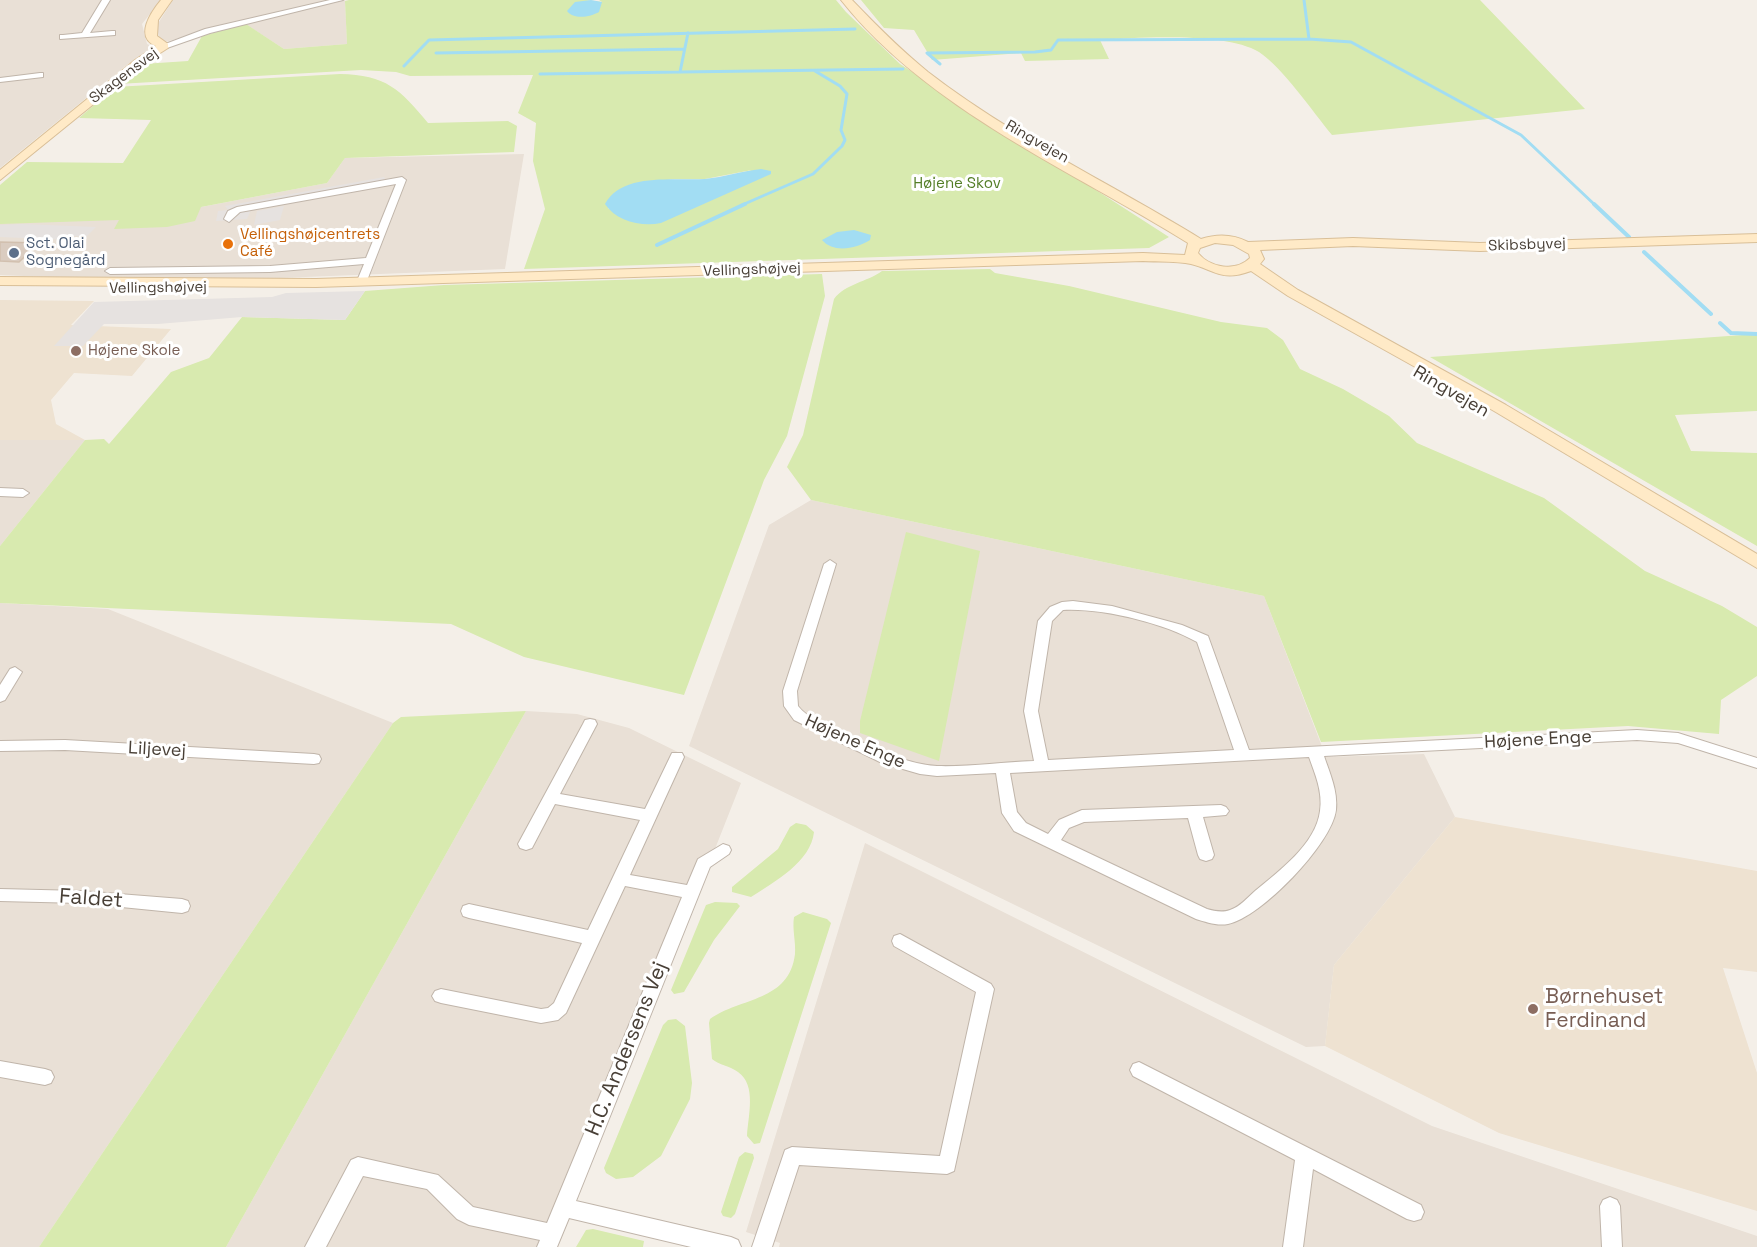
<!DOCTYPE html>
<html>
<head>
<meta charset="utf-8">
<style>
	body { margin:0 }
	canvas { display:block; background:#f4efe8 }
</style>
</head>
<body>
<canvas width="1757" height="1247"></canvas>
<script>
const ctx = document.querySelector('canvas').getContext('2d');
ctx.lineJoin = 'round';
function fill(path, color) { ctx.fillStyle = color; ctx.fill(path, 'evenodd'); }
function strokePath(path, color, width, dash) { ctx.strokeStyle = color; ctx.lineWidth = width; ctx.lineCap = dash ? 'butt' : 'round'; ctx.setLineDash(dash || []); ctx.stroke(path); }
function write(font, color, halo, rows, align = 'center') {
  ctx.font = font + ' "Space Grotesk",sans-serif'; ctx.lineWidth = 6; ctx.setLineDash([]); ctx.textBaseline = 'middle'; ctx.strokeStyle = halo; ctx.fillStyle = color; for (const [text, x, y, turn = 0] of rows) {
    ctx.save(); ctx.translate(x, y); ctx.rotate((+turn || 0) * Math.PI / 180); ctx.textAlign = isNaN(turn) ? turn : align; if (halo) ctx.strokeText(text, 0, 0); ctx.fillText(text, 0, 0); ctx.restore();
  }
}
const residential = new Path2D(`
	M0,0H161L142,24L147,44L154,47L128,64L0,168Z
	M173,0H345L347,44L284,49L241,21L165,42L159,39L157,25Z
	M524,154L505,269L255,279H99L0,275V220L191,209L327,183L345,158Z
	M0,440H85L0,546Z
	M811,500L1264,596L1326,757L1424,754L1455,817L1334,965L1325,1046L1306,1047L689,746L769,525Z
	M0,603L108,609L393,723L39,1247H0Z
	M526,711L577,714L629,728L741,783L558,1247H226Z
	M865,843L1432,1126L1757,1236V1247H779L780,1243L746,1232Z`);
const education = new Path2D(`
	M0,300L94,301L71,325L171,329L132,376L74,373L51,400L56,424L85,440H0Z
	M1455,817L1757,871V972L1723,968L1757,1073V1211L1499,1133L1325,1046L1334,965Z`);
const green = new Path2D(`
	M349,0H591H586L602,2L599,0H836L846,12L900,64L1169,237L1149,248L524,269L545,209L533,161L536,123L518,113L533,75L410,76L396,72L361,70L118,84L143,64L188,61L202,36L246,24L284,49L347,44L345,1ZM752,170L608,209L629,185L674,179H705Z
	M861,0H1480L1585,109L1332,135C1313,112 1282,67 1259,52C1227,32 1139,37 1100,40L1109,59L1025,61L1021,53L932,60L914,30L884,28Z
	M340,74C386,75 400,89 428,123L508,121L517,126L514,152L345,158L327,183L201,207L195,221L167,227L114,229L119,220L0,224V185L27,162L123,163L151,120L79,118L115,87Z
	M990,269L995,273L1069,286L1221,322L1267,328L1283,340L1300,369L1343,389L1389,416L1417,443L1544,498L1645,571L1722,606L1757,627V676L1721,700L1719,734L1628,726L1321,742L1264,596L811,500L787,467L803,435L834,299C845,284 867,282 882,271Z
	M822,274L825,296L787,436L764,480L684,695L524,657L451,624L0,603V546L85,440L104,439L109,444L171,372L209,358L242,317L345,320L365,291L444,285Z
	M1757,334V411L1675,415L1691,451L1757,453V546L1430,357Z
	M906,532L980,551L939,761L860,733V721Z
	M526,711L226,1247H39L393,723L401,717Z
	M796,823L806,825L814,832C811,862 774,882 751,897L732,892V887L778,849L790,827Z
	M715,902L737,903L740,906L714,940L684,992L674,994L671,990L706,905Z
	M803,912L827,919L831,923L760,1143L754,1144L747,1136C748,1116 757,1085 738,1072C730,1066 719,1065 712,1059L709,1023L710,1019C741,997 789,1002 795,954C796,942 792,929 794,917Z
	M676,1019L685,1026L692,1083L690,1099L661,1156L633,1177L616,1179L606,1173L604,1168L663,1025L668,1020Z
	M745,1152L753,1154L754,1158L735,1214L731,1218L723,1216L721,1212L739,1157Z
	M593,1229L644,1241L643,1247H576L586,1230Z`);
const parking = new Path2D(`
	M384,177L389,185L251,210L247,219L216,221L218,211L228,210L225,206Z
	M284,206L280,220L254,225L257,211Z
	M22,224L96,227L86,237L74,236L70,240L0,237V225Z
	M365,291L345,320L242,317L158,324H104L83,346H54L94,302L272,297L286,293Z`);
const water = new Path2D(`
	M591,0L602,2L599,12C590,17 574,20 567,11L575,2Z
	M761,169L771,171V174L661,223C641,227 616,221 605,204C622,172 675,181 705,179C724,177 742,171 761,169Z
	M854,230L871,235L870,240C857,248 834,254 822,240L837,232Z`);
const streamFar1 = new Path2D(`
	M1304,0L1309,39
	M688,33L680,72L903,69
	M436,53L684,49
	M940,64L927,53L1035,52L1051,50L1058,40L1309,39L1351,42L1521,135L1595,205
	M404,66L429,40L855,29
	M540,74L680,72
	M742,205L813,174L842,146L845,140L841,130L847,94L840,86L815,71`);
const stream = new Path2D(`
	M1594,204L1629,237
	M657,245L745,204
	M1644,252L1711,314
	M1720,323L1731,333L1757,334`);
const building = new Path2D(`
	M0,242L39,243L19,262L0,261Z`);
const street = new Path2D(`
	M102,0H110L90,33L112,31H115V35L60,39V35H63L82,33Z
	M330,0H343L210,33L167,48L160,46L205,29Z
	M40,73H43V77L0,82V78Z
	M402,177L406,180L366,283H358L357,281L364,264L270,272L110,274L105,271L110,268L270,266L366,258L396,184L240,212L229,222L224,219L228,211L237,207Z
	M0,488L23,489L29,493L23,497L0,496Z
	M830,560L836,564L797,691L798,706C808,719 827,725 841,732C871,746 903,764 937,766C969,767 1002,762 1034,761L1024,711L1038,621L1050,607L1062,602L1073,601L1112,606L1182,625L1208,636L1249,750L1637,730L1678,733L1757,758V768L1678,743L1637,740L1324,756C1330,774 1338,791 1336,810C1332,844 1260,918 1228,924C1217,926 1206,922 1196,919L1014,831L1002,813L996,773L937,776L920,774L882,763L794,720L784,706L783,691L824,564ZM1063,610C1103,608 1163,623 1197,642L1234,750L1048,760L1038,711L1052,621ZM1309,757C1315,774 1323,792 1320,811C1316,844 1279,871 1255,891C1247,898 1240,907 1230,910C1222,913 1214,911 1207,909L1061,840L1069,828L1084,822L1188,818L1198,855L1200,859L1206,861L1212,859L1214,855L1203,817L1226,815L1229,811L1226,807L1221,805L1082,810L1059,820L1048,834L1026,823L1017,812L1010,773Z
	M15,667L22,672L5,700L0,702V685L10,669Z
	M590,719L595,720L597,724L560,794L645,809L672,753H682L684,757L630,875L687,885L698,859L723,844L729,846L731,850L729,854L710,867L576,1201L731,1237L738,1240L741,1247H691L569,1218L557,1247H537L540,1240L469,1225L457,1219L427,1189L363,1176L326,1247H305L351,1160L358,1157L438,1175L473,1207L547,1223L682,897L625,886L566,1013L558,1020L541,1023L441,1003L435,1001L432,996L435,991L441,989L541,1009L548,1008L554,1003L582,943L469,918L463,916L461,911L463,906L469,904L588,930L640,820L555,804L532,848L526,850L520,848L518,844L583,724L585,720Z
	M65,740L314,754L319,755L321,759L319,763L314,764L65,750L0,751V741Z
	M0,889L81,891L182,899L188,901L190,906L188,911L182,913L81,903L0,901Z
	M900,934L991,984L994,989L954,1171L947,1174L799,1165L772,1247H752L785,1150L792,1147L940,1156L976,992L894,946L892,941L894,936Z
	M0,1061L45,1069L51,1071L54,1077L51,1083L45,1085L0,1077Z
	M1139,1062L1421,1205L1424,1212L1421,1219L1414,1221L1407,1219L1313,1169L1303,1247H1283L1295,1160L1133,1076L1130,1070L1133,1064Z
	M1610,1197L1617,1200L1620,1206L1622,1247H1602L1600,1206L1603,1200Z`);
const secondary = new Path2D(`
	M161,0H172L158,20L157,36L168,44V48L143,64L0,180V170L135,60L156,46C134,37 151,12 161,0Z
	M841,0H852C876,25 901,50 928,72C1012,137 1110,183 1201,239C1216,234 1233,234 1248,242L1353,238L1480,243L1757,234V242L1480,251L1353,246L1260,250L1264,259L1260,264L1298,290L1506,405L1757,554V568L1494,411L1288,296L1251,271C1221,282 1215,270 1191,264C1176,261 1158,262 1143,261L316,287L0,285V277L316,279L1143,253L1185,255L1188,243C1073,171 927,109 841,0ZM1215,243L1233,245L1249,254L1250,258C1236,272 1210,268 1198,253L1200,248Z`);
const markers = [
	[228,244,6,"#e8710a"],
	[14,253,6,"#5c6f8a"],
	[76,351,6,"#8d6e63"],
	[1533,1009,6,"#8d6e63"]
];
const farStreetnames = [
	["Skagensvej",124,76,-37],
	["Ringvejen",1037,142,30],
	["Skibsbyvej",1527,245,-2],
	["Vellingshøjvej",752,270,-2],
	["Vellingshøjvej",158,288,-1]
];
const farParknames = [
	["Højene Skov",957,184]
];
const farFoodnames = [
	["Vellingshøjcentrets",240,235],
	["Café",240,252]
];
const farServicenames = [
	["Sct. Olai",26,244],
	["Sognegård",26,261]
];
const farEducationnames = [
	["Højene Skole",88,351]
];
const streetNames = [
	["Ringvejen",1451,392,30],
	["Højene Enge",1538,740,-3],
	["Højene Enge",855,742,24],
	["Liljevej",157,750,3]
];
const nearStreetnames = [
	["Faldet",91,899,4],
	["H.C. Andersens Vej",627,1049,-68]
];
const nearEducationnames = [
	["Børnehuset",1545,997],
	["Ferdinand",1545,1021]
];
fill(residential, '#e9e0d6');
fill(education, '#eee2d1');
fill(green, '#d8eaaf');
fill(parking, '#e6e2e0');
fill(water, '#a2ddf3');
strokePath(streamFar1, '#a2ddf3', 3);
strokePath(stream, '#a2ddf3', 4);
fill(building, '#daccc0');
strokePath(building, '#d2c0af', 1.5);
strokePath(street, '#c0b5aa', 2);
strokePath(secondary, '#d9bf98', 2);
fill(street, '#fff');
fill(secondary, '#ffeac7');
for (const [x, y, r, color] of markers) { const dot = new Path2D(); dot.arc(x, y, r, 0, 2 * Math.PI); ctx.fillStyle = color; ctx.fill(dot); strokePath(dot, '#fff', 2); }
write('15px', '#483f36', '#fff', farStreetnames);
write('15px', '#537d26', '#fff', farParknames);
write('15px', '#c56008', '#fff', farFoodnames, 'left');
write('15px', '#4e5e75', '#fff', farServicenames, 'left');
write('15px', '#785e54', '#fff', farEducationnames, 'left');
write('18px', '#483f36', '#fff', streetNames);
write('21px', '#483f36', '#fff', nearStreetnames);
write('21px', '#785e54', '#fff', nearEducationnames, 'left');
</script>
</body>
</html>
